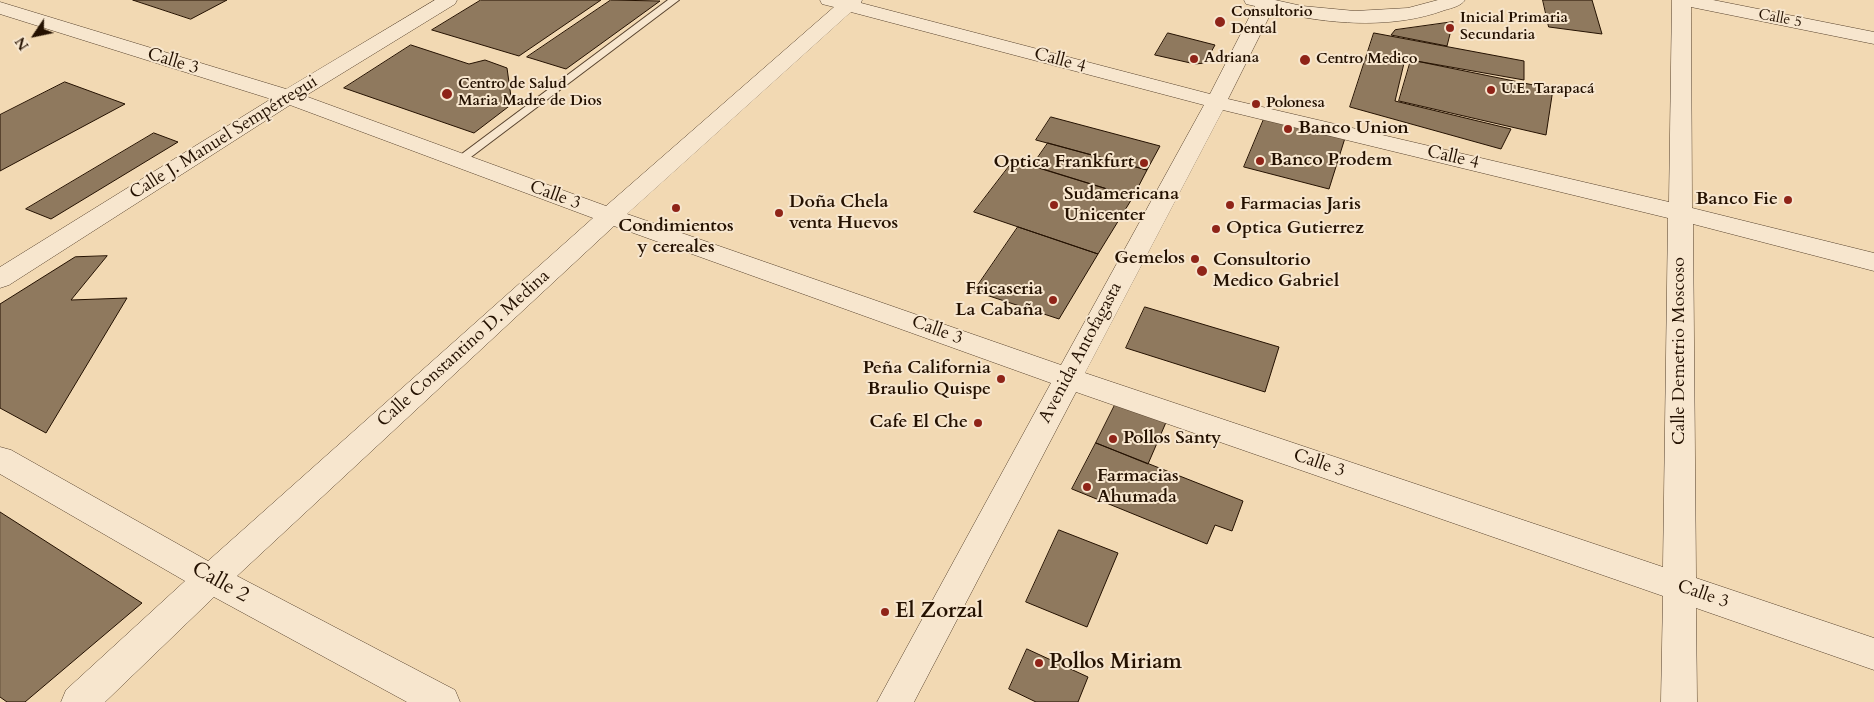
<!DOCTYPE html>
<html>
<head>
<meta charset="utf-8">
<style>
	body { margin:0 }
	#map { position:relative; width:1874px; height:702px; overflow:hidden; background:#f2d9b3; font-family:Cardo,serif }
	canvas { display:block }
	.north { position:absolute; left:10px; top:10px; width:50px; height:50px; -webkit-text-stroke:4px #f7e6ce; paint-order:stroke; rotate:236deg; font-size:14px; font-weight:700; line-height:20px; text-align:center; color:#241101 }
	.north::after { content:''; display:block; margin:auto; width:18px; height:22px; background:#241101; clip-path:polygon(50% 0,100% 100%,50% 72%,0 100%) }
</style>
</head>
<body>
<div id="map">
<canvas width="1874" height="702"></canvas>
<div class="north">N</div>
</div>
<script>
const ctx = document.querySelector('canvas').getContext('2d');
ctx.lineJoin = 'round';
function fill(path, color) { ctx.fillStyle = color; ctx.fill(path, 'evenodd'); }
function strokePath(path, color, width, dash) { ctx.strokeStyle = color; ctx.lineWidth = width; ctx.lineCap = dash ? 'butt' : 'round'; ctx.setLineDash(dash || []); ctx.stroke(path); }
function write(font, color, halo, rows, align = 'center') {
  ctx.font = font + ' Cardo,serif'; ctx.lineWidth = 4; ctx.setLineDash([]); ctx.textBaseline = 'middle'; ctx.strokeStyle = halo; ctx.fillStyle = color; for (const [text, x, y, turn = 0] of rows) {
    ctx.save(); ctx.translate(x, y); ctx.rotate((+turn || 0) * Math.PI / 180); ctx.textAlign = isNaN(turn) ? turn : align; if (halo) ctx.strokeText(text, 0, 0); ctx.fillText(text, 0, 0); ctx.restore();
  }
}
const building = new Path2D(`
	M133,0H227L191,19Z
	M481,0H601L519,56L432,30Z
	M611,0L660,1L566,69L527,57Z
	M1543,0H1592L1602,34L1549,27Z
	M1453,22L1447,46L1391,35L1395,30Z
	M1168,33L1215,45L1205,63L1195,64L1155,55Z
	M1374,33L1524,61V80L1405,59L1395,101L1511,129L1501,149L1350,107Z
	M411,45L469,64L485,60L507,68L512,104L474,133L344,88Z
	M1411,60L1553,89L1546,135L1399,101Z
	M65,82L125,104L0,171V115Z
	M1051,117L1160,146L1147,170L1036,140Z
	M1264,119L1345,138L1329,189L1244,167Z
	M154,133L178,142L51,219L26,209Z
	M1048,143L1147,170L1133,197L1032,166Z
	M1014,160L1133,197L1098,254L974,212Z
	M1018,227L1098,254L1059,319L974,291Z
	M107,256L71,300L127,298L46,433L0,408V304L75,257Z
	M1145,307L1279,347L1265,392L1126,348Z
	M1115,405L1167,420L1148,464L1096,443Z
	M1096,443L1243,501L1232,531L1215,525L1207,544L1072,489Z
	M0,512L142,603L25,702H7L0,697Z
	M1059,530L1118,553L1087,627L1026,602Z
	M1027,649L1088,677L1078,702H1036L1009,689Z`);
const lane = new Path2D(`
	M668,0H679L463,163H455L453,161L455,159Z`);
const street = new Path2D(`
	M435,0H457L455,4L305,96L606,206L834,7L822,4L820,0H862L861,3L1210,94L1255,6L1246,4L1244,0H1275L1302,6L1355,11L1408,8L1438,0H1465C1461,6 1452,8 1445,10C1391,30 1327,24 1272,11L1228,99L1669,202L1672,0H1713L1874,32V44L1691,7L1692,208L1874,253V271L1693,224L1696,578L1874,638V670L1696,608L1697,702H1661L1663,596L1076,392L914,702H877L1051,383L614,226L237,576L455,690L460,702H407L214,597L105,702H61L66,690L185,581L0,474V447L11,450L208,561L593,218L290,105L9,285L0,288V267L271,99L0,14V2L286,89ZM851,12L1204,105L1061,365L627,214ZM1223,110L1668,218L1663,567L1085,373Z`);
const markers = [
	[1220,22,6,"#8f2418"],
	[1450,28,5,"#8f2418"],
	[1194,59,5,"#8f2418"],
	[1305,60,6,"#8f2418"],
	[1491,90,5,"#8f2418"],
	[447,94,6,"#8f2418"],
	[1256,104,5,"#8f2418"],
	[1288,129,5,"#8f2418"],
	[1260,161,5,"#8f2418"],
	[1144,163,5,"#8f2418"],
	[1788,200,5,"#8f2418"],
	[1054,205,5,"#8f2418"],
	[1230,205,5,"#8f2418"],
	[676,208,5,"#8f2418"],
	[779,213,5,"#8f2418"],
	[1216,229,5,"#8f2418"],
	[1195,259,5,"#8f2418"],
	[1202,271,6,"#8f2418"],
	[1053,300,5,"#8f2418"],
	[1001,379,5,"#8f2418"],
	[978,423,5,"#8f2418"],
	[1113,439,5,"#8f2418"],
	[1087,487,5,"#8f2418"],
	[885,612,5,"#8f2418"],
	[1039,663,5,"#8f2418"]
];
const farPoinames = [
	["Consultorio",1231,13],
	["Dental",1231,30],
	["Inicial Primaria",1460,19],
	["Secundaria",1460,36],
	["Adriana",1204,59],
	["Centro Medico",1316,60],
	["Centro de Salud",458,85],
	["Maria Madre de Dios",458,102],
	["U.E. Tarapacá",1501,90],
	["Polonesa",1266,104]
];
const farStreetnames = [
	["Calle 5",1780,19,11]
];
const streetNames = [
	["Calle 4",1060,61,15],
	["Calle 3",173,62,17],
	["Calle J. Manuel Sempértegui",224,138,-32],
	["Calle 4",1453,158,13],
	["Calle 3",555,196,20],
	["Calle 3",937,331,20],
	["Calle Constantino D. Medina",464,349,-42],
	["Calle Demetrio Moscoso",1680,351,-90],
	["Avenida Antofagasta",1081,353,-62],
	["Calle 3",1319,464,19],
	["Calle 3",1703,595,19]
];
const poiNames = [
	["Banco Union",1298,129],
	["Banco Prodem",1270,161],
	["Optica Frankfurt",1134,163,"right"],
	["Sudamericana",1064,195],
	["Unicenter",1064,216],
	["Banco Fie",1778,200,"right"],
	["Doña Chela",789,203],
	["venta Huevos",789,224],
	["Farmacias Jaris",1240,205],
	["Condimientos",676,227,"center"],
	["y cereales",676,248,"center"],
	["Optica Gutierrez",1226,229],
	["Gemelos",1185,259,"right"],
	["Consultorio",1213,261],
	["Medico Gabriel",1213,282],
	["Fricaseria",1043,290,"right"],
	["La Cabaña",1043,311,"right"],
	["Peña California",991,369,"right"],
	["Braulio Quispe",991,390,"right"],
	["Cafe El Che",968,423,"right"],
	["Pollos Santy",1123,439],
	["Farmacias",1097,477],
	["Ahumada",1097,498]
];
const nearStreetnames = [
	["Calle 2",220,583,29]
];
const nearPoinames = [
	["El Zorzal",895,612],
	["Pollos Miriam",1049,663]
];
fill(building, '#8f795e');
strokePath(building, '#241101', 1);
strokePath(lane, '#58432e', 2);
strokePath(street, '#58432e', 1);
fill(lane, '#f7e6ce');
fill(street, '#f7e6ce');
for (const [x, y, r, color] of markers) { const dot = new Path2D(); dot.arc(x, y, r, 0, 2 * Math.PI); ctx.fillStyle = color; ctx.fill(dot); strokePath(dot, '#f7e6ce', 2); }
write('bold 15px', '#241101', '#f7e6ce', farPoinames, 'left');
write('15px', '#241101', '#f7e6ce', farStreetnames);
write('18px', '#241101', '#f7e6ce', streetNames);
write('bold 18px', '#241101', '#f7e6ce', poiNames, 'left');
write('21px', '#241101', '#f7e6ce', nearStreetnames);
write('bold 21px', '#241101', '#f7e6ce', nearPoinames, 'left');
</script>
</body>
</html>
